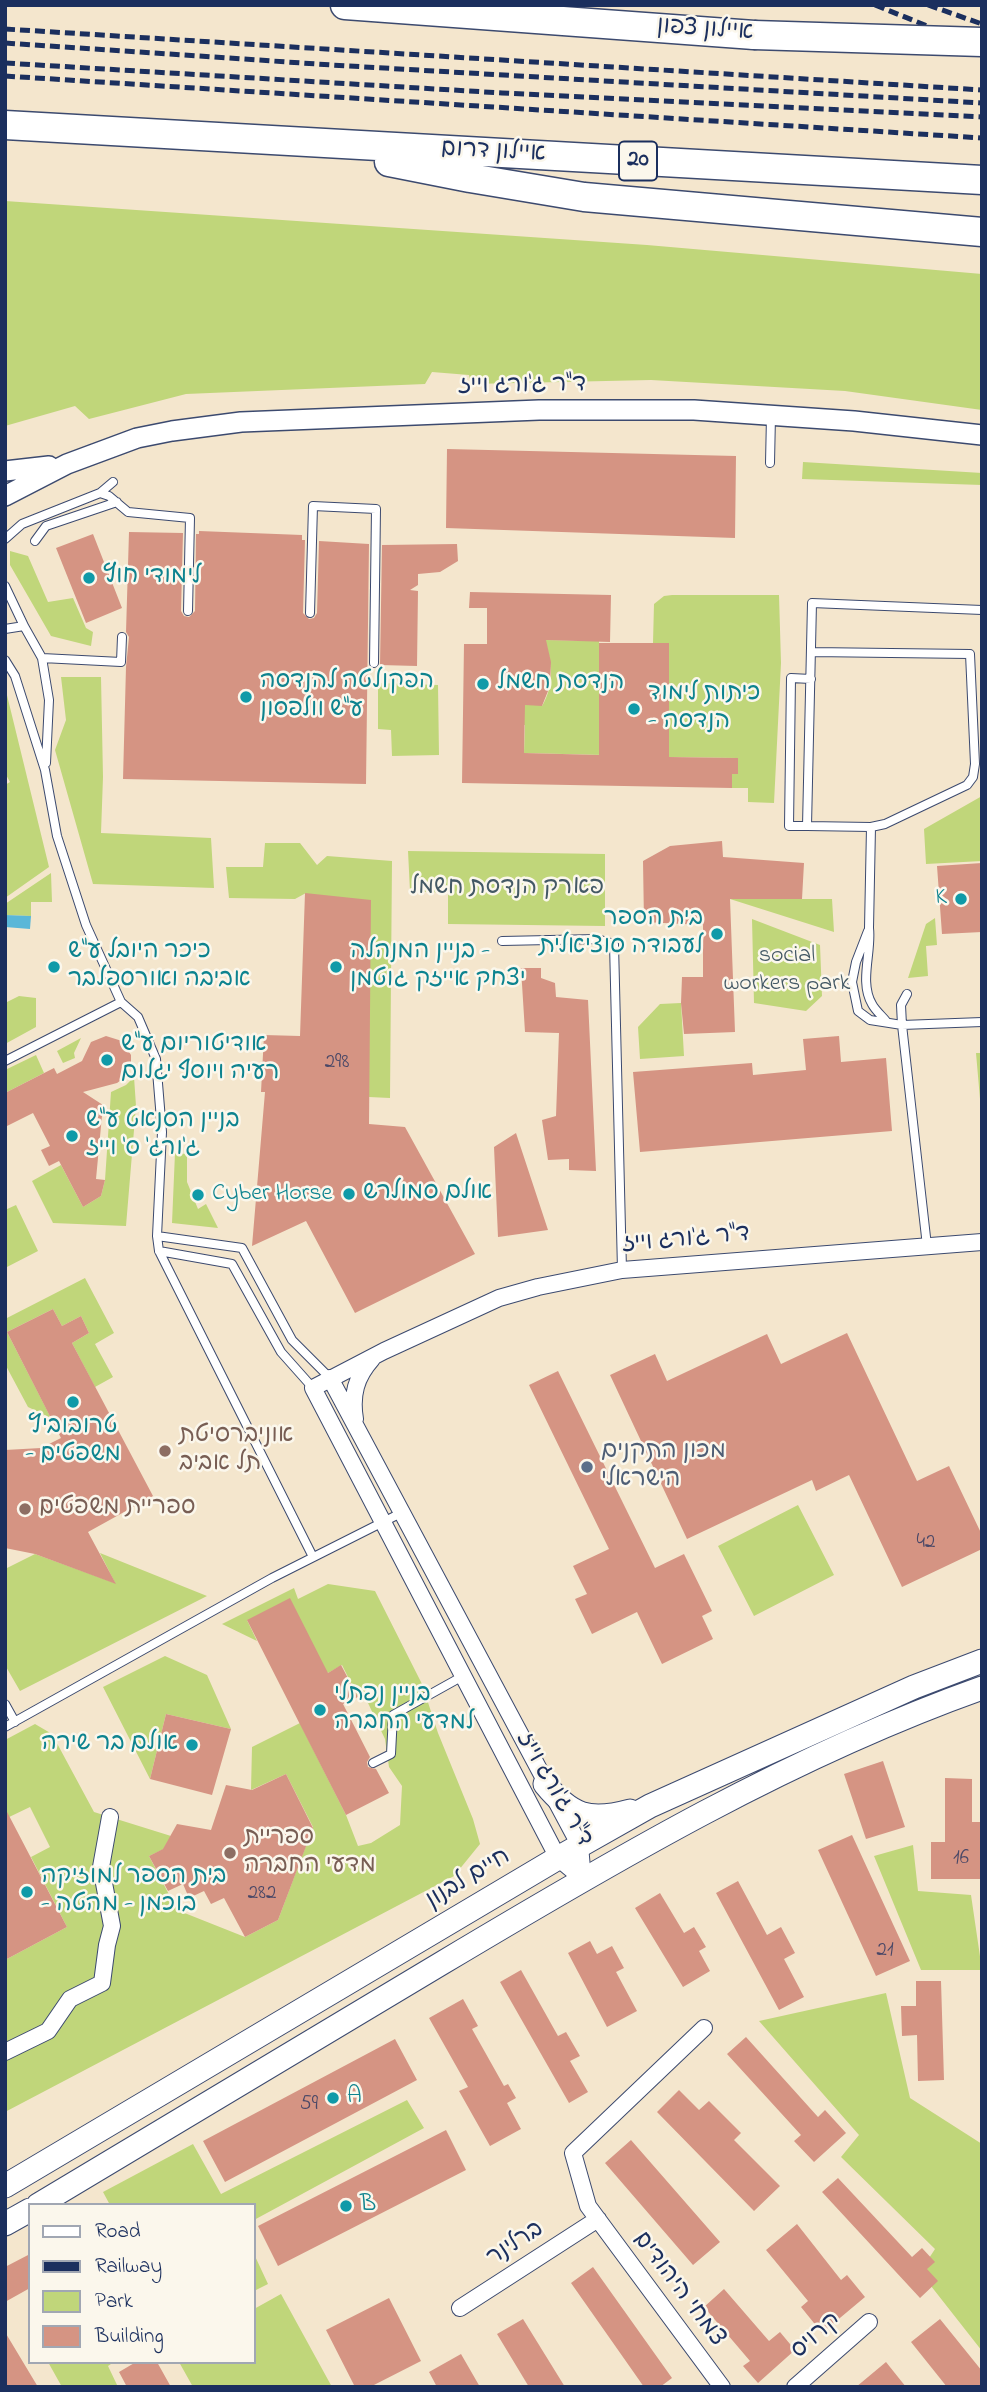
<!DOCTYPE html>
<html>
<head>
<meta charset="utf-8">
<style>
	body { margin:0 }
	#map { position:relative; width:987px; height:2392px; overflow:hidden; background:#f4e6cd; font-family:"Indie Flower",sans-serif }
	canvas { display:block }
	.frame { position:absolute; inset:0; border:7px solid #1b2f5e; pointer-events:none }
	.legend { position:absolute; left:28px; top:2203px; width:228px; height:161px; box-sizing:border-box; background:#fbf7ec; border:2px solid #a1a7b3; margin:0; padding:9px 12px; list-style:none; font-size:21px; color:#1b2f5e }
	.legend li { display:flex; align-items:center; gap:14px; height:35px }
	.legend b { width:35px; border:2px solid #a1a7b3 }
</style>
</head>
<body>
<div id="map">
<canvas width="987" height="2392"></canvas>
<div class="frame"></div>
<ul class="legend">
<li><b style="height:9px;background:#fff"></b>Road</li>
<li><b style="height:9px;background:#1b2f5e"></b>Railway</li>
<li><b style="height:19px;background:#c0d67a"></b>Park</li>
<li><b style="height:19px;background:#d59483"></b>Building</li>
</ul>
</div>
<script>
const ctx = document.querySelector('canvas').getContext('2d');
ctx.lineJoin = 'round';
function fill(path, color) { ctx.fillStyle = color; ctx.fill(path, 'evenodd'); }
function strokePath(path, color, width, dash) { ctx.strokeStyle = color; ctx.lineWidth = width; ctx.lineCap = dash ? 'butt' : 'round'; ctx.setLineDash(dash || []); ctx.stroke(path); }
function write(font, color, halo, rows, align = 'center') {
  ctx.font = font + ' "Indie Flower","Playpen Sans Hebrew",sans-serif'; ctx.lineWidth = 5; ctx.setLineDash([]); ctx.textBaseline = 'middle'; ctx.strokeStyle = halo; ctx.fillStyle = color; for (const [text, x, y, turn = 0] of rows) {
    ctx.save(); ctx.translate(x, y); ctx.rotate((+turn || 0) * Math.PI / 180); ctx.textAlign = isNaN(turn) ? turn : align; if (halo) ctx.strokeText(text, 0, 0); ctx.fillText(text, 0, 0); ctx.restore();
  }
}
const green = new Path2D(`
	M5,201L647,245L982,274V410L845,391L651,380L471,384L469,375L432,372L425,384L186,394L89,419L75,406L5,426Z
	M803,462L982,473V485L802,479Z
	M10,551L28,556L48,602L73,598L86,628L93,632L91,646L51,636L10,565Z
	M672,595H779L781,663L774,803L748,802V788H732V774H738L737,758L669,757V644L653,643L654,604L664,596Z
	M504,639L542,706C555,684 552,664 545,640L599,641V731L603,755L524,753L525,725L502,724Z
	M61,677H101L103,777L101,833L211,838L214,888L93,884L55,750L66,720Z
	M378,683L438,685L439,755L392,756L391,730L378,729Z
	M5,687L49,867L5,898V785L10,782L5,773Z
	M982,796V861L926,864L924,829Z
	M265,843H300L317,865L327,856L392,861L390,1098L369,1097L306,893L295,899L229,898L226,867H263Z
	M408,851L605,854V926L448,924V893L410,891Z
	M51,873L52,902H31V916L5,915V904Z
	M730,899H832L834,932Z
	M935,918L937,945L926,946L928,976L908,978L926,924Z
	M752,919L820,945L822,996L806,1011L754,1003Z
	M19,996L36,998V1027L5,1044V1003Z
	M681,1003L684,1056L640,1059L638,1027L660,1004Z
	M81,1038L74,1053L75,1058L63,1063L57,1051Z
	M976,1053H982V1122Z
	M36,1055L44,1073L5,1093V1070Z
	M134,1077L136,1106L126,1226L53,1223L32,1181L61,1165L83,1207L101,1196L105,1180L111,1092L126,1085Z
	M175,1153L187,1154V1182L198,1209L206,1204L218,1228L172,1223Z
	M16,1205L38,1251L5,1268V1247L7,1245L5,1210Z
	M85,1278L114,1333L95,1344L113,1377L95,1387L72,1343L89,1333L81,1316L62,1326L53,1309L7,1332L51,1418L28,1407L5,1364V1319Z
	M798,1505L834,1575L754,1616L718,1546Z
	M100,1553L207,1596L20,1691L5,1665V1569L35,1554L115,1583Z
	M328,1584L375,1591L422,1684L438,1733L473,1819L480,1844L454,1876L5,2112V1960L67,1927L31,1857L50,1847L30,1807L5,1819V1740L35,1724L52,1734L94,1812L171,1836L164,1849L149,1856L177,1910L245,1937L278,1920L313,1827L286,1774L251,1790L252,1747L300,1723L346,1815L358,1846L371,1843L400,1825L402,1786L389,1767L385,1739L368,1703L358,1697L342,1665L328,1673L247,1620L257,1641L222,1624L294,1588L298,1599Z
	M165,1656L207,1675L231,1729L166,1714L150,1779L103,1687Z
	M913,1845L918,1891L971,1895L982,1970H921L874,1856Z
	M886,1993L910,2098L982,2144V2351L920,2272L935,2249L841,2157L859,2135L759,2021Z
	M407,2100L424,2128L254,2220V2205H110L103,2192L193,2144L221,2194Z
	M254,2254L268,2284L254,2291Z
	M281,2294L332,2387H193L179,2362H254V2309Z
	M48,2362H114L108,2366L118,2387H62Z`);
const water = new Path2D(`
	M5,915L31,916L30,929L5,927Z`);
const building = new Path2D(`
	M447,449L736,456L735,538L446,528Z
	M199,531L302,535V540H305L303,613L309,619L314,618L317,613L319,541L369,544L366,784L123,779L126,667L129,637L126,632L129,532L183,533L181,611L184,616L189,617L195,611L196,534H199Z
	M93,534L122,608L86,623L56,548Z
	M457,544L458,561L440,572L418,574V585L410,590L418,591L417,666L380,665L382,545Z
	M470,592L611,595L610,642L546,640L551,662L550,686L542,706L525,705L524,753L599,755V643H669V757L738,758V774H732V788L462,783L464,644H487V608H469Z
	M722,841L723,857L804,863L802,899H730L735,1032L684,1034L681,1003L682,977H703V925L644,922L643,861L670,846Z
	M982,863V932L942,934L937,866Z
	M305,893L371,900L369,1124L405,1127L475,1254L355,1313L306,1221L252,1246L265,1092H261L264,1035L300,1036Z
	M521,968H541V978L555,983L556,997L588,1000L596,1171L569,1170V1159L548,1160L542,1120L556,1116L559,1033L525,1032Z
	M106,1036L122,1041L131,1055V1063L124,1078L117,1083L83,1092L103,1105L96,1179L105,1180L101,1196L83,1207L59,1161L49,1166L41,1150L50,1146L33,1113L5,1127V1093L54,1068L57,1074L82,1061L91,1042Z
	M839,1036L841,1062L886,1058L892,1131L640,1152L633,1072L752,1063L753,1075L806,1070L803,1039Z
	M516,1133L548,1230L498,1237L494,1147Z
	M53,1309L62,1326L81,1316L89,1333L72,1343L153,1496L88,1532L116,1584L35,1554L5,1548V1450L41,1448L61,1438L7,1332Z
	M847,1333L917,1481L949,1466L982,1535V1549L902,1587L849,1475L816,1491L812,1480L687,1539L610,1375L655,1354L667,1381L767,1334L781,1364Z
	M558,1371L655,1568L684,1554L712,1611L702,1616L713,1639L662,1664L637,1612L592,1634L575,1599L587,1594L573,1566L609,1549L529,1385Z
	M290,1598L328,1673L341,1665L358,1697L343,1704L370,1757L367,1762L368,1767L376,1769L389,1793L346,1815L247,1620Z
	M166,1714L231,1729L212,1795L150,1779Z
	M883,1761L905,1827L866,1839L844,1774Z
	M286,1774L313,1828L278,1920L245,1937L224,1898L211,1904L204,1891L189,1898L183,1884L168,1891L149,1856L163,1849L177,1824L211,1830L226,1785L252,1790Z
	M945,1778L972,1779V1822H982V1879H931V1842H945Z
	M5,1808L67,1927L5,1960Z
	M852,1835L910,1961L876,1976L818,1850Z
	M738,1881L767,1935L781,1927L795,1953L784,1959L804,1997L779,2010L716,1893Z
	M660,1893L684,1933L694,1927L706,1947L699,1951L710,1971L683,1987L635,1908Z
	M590,1941L597,1954L612,1946L624,1968L616,1972L637,2011L607,2027L568,1953Z
	M521,1970L558,2036L566,2032L580,2056L570,2061L588,2092L569,2103L500,1982Z
	M916,1981H941L944,2080L918,2081L917,2035L902,2036L901,2006H916Z
	M463,1999L478,2026L472,2029L504,2086L508,2084L516,2098L507,2103L521,2129L490,2146L459,2091L468,2087L429,2018Z
	M746,2037L818,2117L825,2110L846,2133L814,2162L794,2141L801,2135L727,2054Z
	M395,2039L417,2080L225,2182L203,2141Z
	M679,2090L699,2110L709,2101L741,2133L734,2140L780,2186L754,2211L657,2112Z
	M446,2130L466,2170L278,2266L258,2226Z
	M631,2140L720,2242L693,2265L605,2163Z
	M838,2178L912,2257L922,2248L935,2262L927,2269L938,2281L920,2298L822,2192Z
	M797,2224L841,2280L847,2275L865,2297L822,2333L801,2307L808,2301L766,2250Z
	M30,2254V2288L5,2302V2267Z
	M593,2267L672,2378L660,2387H644L571,2283Z
	M724,2289L769,2341L780,2332L795,2350L758,2383L743,2366L750,2361L704,2307Z
	M389,2298L421,2361L370,2387H355L326,2330Z
	M523,2319L565,2387H529L497,2334Z
	M940,2319L982,2371V2387H947L911,2342Z
	M5,2332L38,2387H5Z
	M461,2354L480,2387H437L429,2372Z
	M136,2362H157L171,2387H127L119,2372Z
	M886,2362L906,2387H856Z`);
const service = new Path2D(`
	M770,463L771,416
	M100,493L109,496L128,512L190,518L188,611
	M5,539L22,524L100,493L113,482
	M35,541L46,526L117,502
	M5,586L24,626
	M310,613L313,506L376,509L374,663
	M5,629L24,626L42,658L49,700L46,763
	M812,652L970,654L975,764L973,777L967,785L885,824L871,827L807,826L812,603L982,610
	M42,658L121,662L122,637
	M5,660L15,676L45,770L57,836L86,925L121,1002L138,1017L156,1059L162,1132L157,1236L159,1251L313,1557
	M807,826H789L791,678L811,679
	M871,827L869,928C872,952 859,982 872,1004C875,1010 882,1016 886,1021
	M868,931L856,962L852,982L858,1011L870,1020L902,1025L901,1005L907,994
	M502,941L597,939L614,944L622,1270
	M5,1061L121,1002
	M157,1236L242,1248L292,1340L330,1378
	M927,1246L902,1025L982,1022
	M159,1251L232,1264L281,1352L313,1388
	M5,1704L15,1722
	M5,1727L272,1578L401,1513
	M373,1763L391,1754L393,1715L463,1676`);
const minor = new Path2D(`
	M330,1378L580,1846L583,1879
	M355,1419C351,1395 356,1377 372,1359
	M583,1879L558,1858L313,1388L384,1351L499,1298L538,1287L622,1270L982,1242
	M704,2028L573,2153L588,2206L722,2387
	M5,2052L48,2031L70,1999L102,1983L107,1945L112,1926L101,1867L110,1817
	M460,2308L598,2219
	M795,2387L869,2322`);
const tertiary = new Path2D(`
	M5,471L49,466
	M5,496L67,464L137,438L172,431L241,422L539,410H694L854,421L982,435`);
const secondary = new Path2D(`
	M545,1784C571,1816 589,1822 630,1811
	M5,2186L558,1858L650,1806L914,1687L982,1661
	M38,2205C173,2124 308,2043 442,1963C616,1859 791,1756 982,1688
	M5,2224L30,2210`);
const motorway = new Path2D(`
	M345,5L754,35
	M5,125L982,180
	M389,162L470,178L584,197L982,232`);
const rail = new Path2D(`
	M875,5L982,48
	M928,5L982,24
	M5,29L982,90
	M5,43L332,65L982,103
	M5,63L502,93L982,117
	M5,76L982,138`);
const motorwayBridge = new Path2D(`
	M754,35L982,42`);
const markers = [
	[89,578,7,"#0f9aa8"],
	[483,684,7,"#0f9aa8"],
	[246,697,7,"#0f9aa8"],
	[634,709,7,"#0f9aa8"],
	[961,899,7,"#0f9aa8"],
	[717,934,7,"#0f9aa8"],
	[54,967,7,"#0f9aa8"],
	[336,967,7,"#0f9aa8"],
	[107,1060,7,"#0f9aa8"],
	[72,1136,7,"#0f9aa8"],
	[349,1194,7,"#0f9aa8"],
	[198,1195,7,"#0f9aa8"],
	[73,1402,7,"#0f9aa8"],
	[165,1451,7,"#8d6e63"],
	[587,1467,7,"#5c6f8a"],
	[25,1509,7,"#8d6e63"],
	[320,1710,7,"#0f9aa8"],
	[192,1745,7,"#0f9aa8"],
	[230,1853,7,"#8d6e63"],
	[27,1892,7,"#0f9aa8"],
	[333,2098,7,"#0f9aa8"],
	[346,2206,7,"#0f9aa8"]
];
const numberNames = [
	["298",337,1064],
	["42",926,1544],
	["16",961,1860],
	["282",262,1895],
	["21",885,1952],
	["59",309,2106]
];
const shields = [
	[638,161,38]
];
const shieldNames = [
	["20",638,161]
];
const streetNames = [
	["איילון צפון",705,31,4],
	["איילון דרום",493,153,3],
	["ד\"ר ג'ורג וייז",522,387,-1],
	["ד\"ר ג'ורג וייז",686,1241,-5],
	["ד\"ר ג'ורג וייז",553,1790,60],
	["חיים לבנון",469,1880,-31],
	["ברלינר",516,2245,-33],
	["צמחי היהודים",678,2290,53],
	["קרויס",817,2337,-41]
];
const cultureNames = [
	["לימודי חוץ",103,578],
	["הפקולטה להנדסה",260,683],
	["ע\"ש וולפסון",260,711],
	["הנדסת חשמל",497,684],
	["כיתות לימוד",648,695],
	["- הנדסה",648,723],
	["K",947,899,"right"],
	["בית הספר",703,920,"right"],
	["לעבודה סוציאלית",703,948,"right"],
	["כיכר היובל ע\"ש",68,953],
	["אביבה ואורספלבר",68,981],
	["בניין המנהלה -",350,953],
	["יצחק אייזק גוטמן",350,981],
	["אודיטוריום ע\"ש",121,1046],
	["רעיה ויוסף יגלום",121,1074],
	["בניין הסנאט ע\"ש",86,1122],
	["ג'ורג' ס' וייז",86,1150],
	["אולם סמולרש",363,1194],
	["Cyber Horse",212,1195],
	["טרובוביץ",73,1428,"center"],
	["- משפטים",73,1456,"center"],
	["בניין נפתלי",334,1696],
	["למדעי החברה",334,1724],
	["אולם בר שירה",178,1745,"right"],
	["בית הספר למוזיקה",41,1878],
	["- בוכמן - מהטה",41,1906],
	["A",347,2098],
	["B",360,2206]
];
const parkNames = [
	["פארק הנדסת חשמל",507,889],
	["social",787,957],
	["workers park",787,985]
];
const educationNames = [
	["אוניברסיטת",179,1437],
	["תל אביב",179,1465],
	["ספריית משפטים",39,1509],
	["ספריית",244,1839],
	["מדעי החברה",244,1867]
];
const serviceNames = [
	["מכון התקנים",601,1453],
	["הישראלי",601,1481]
];
fill(green, '#c0d67a');
fill(water, '#5ab7d8');
fill(building, '#d59483');
strokePath(service, '#3c4a6f', 10);
strokePath(minor, '#3c4a6f', 18);
strokePath(tertiary, '#3c4a6f', 22);
strokePath(secondary, '#3c4a6f', 25);
strokePath(motorway, '#3c4a6f', 31);
strokePath(service, '#fff', 8);
strokePath(minor, '#fff', 16);
strokePath(tertiary, '#fff', 19);
strokePath(secondary, '#fff', 23);
strokePath(motorway, '#fff', 28);
strokePath(rail, '#1b2f5e', 5, [10, 5]);
strokePath(motorwayBridge, '#3c4a6f', 31, []);
strokePath(motorwayBridge, '#fff', 28);
for (const [x, y, r, color] of markers) { const dot = new Path2D(); dot.arc(x, y, r, 0, 2 * Math.PI); ctx.fillStyle = color; ctx.fill(dot); strokePath(dot, '#fbf7ec', 2.5); }
write('21px', '#4a4867', null, numberNames);
for (const [x, y, w] of shields) { const box = new Path2D(); box.roundRect(x - w / 2, y - 19.5, w, 39, 5); ctx.fillStyle = '#fbf7ec'; ctx.fill(box); strokePath(box, '#1b2f5e', 2); }
write('bold 23px', '#1b2f5e', null, shieldNames);
write('24px', '#1b2f5e', '#fbf7ec', streetNames);
write('24px', '#0d838f', '#fbf7ec', cultureNames, 'left');
write('24px', '#445965', '#fbf7ec', parkNames);
write('24px', '#785e54', '#fbf7ec', educationNames, 'left');
write('24px', '#4e5e75', '#fbf7ec', serviceNames, 'left');
</script>
</body>
</html>
